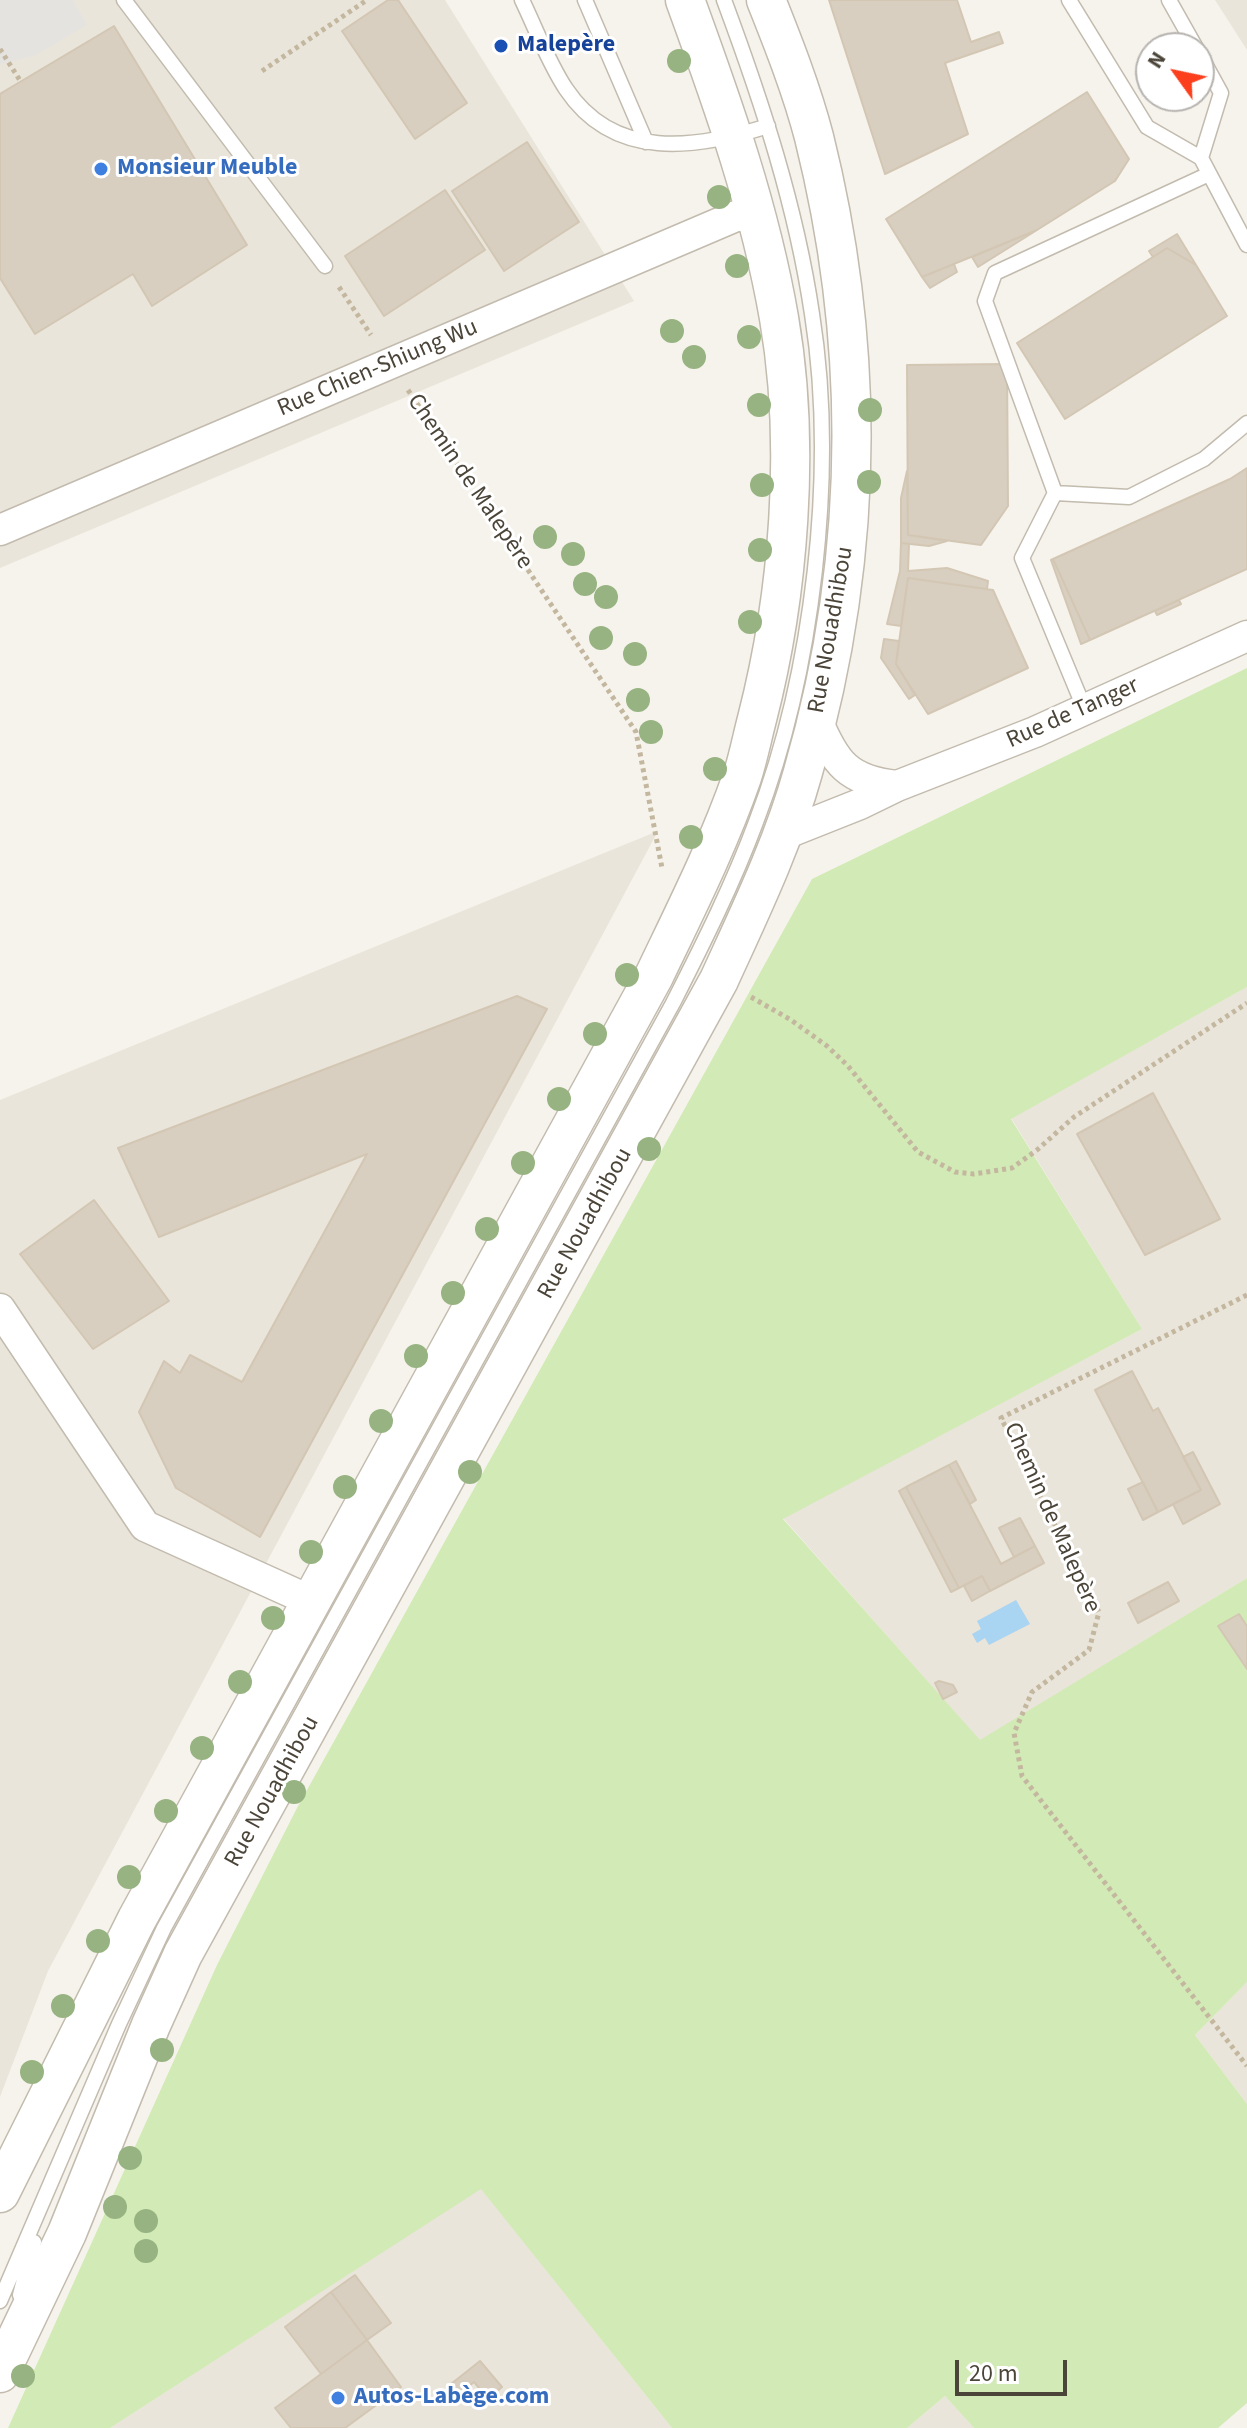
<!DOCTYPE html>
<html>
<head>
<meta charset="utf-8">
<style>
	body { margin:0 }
	#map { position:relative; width:1247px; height:2428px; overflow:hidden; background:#f6f3ec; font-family:"Source Sans 3",sans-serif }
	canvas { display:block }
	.north { position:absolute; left:1135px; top:32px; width:80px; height:80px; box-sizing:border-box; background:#fff; border:2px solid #b7b4b0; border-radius:50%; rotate:303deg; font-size:22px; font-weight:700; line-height:32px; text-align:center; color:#4b4439 }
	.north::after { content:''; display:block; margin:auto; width:28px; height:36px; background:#fc3f1d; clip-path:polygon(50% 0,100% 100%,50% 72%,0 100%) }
	.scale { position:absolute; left:955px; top:2360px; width:112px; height:36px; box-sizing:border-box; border:4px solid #4b4439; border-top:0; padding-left:10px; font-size:24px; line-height:28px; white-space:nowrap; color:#4b4439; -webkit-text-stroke:6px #fff; paint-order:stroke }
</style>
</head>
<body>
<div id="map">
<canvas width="1247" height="2428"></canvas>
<div class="north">N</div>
<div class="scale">20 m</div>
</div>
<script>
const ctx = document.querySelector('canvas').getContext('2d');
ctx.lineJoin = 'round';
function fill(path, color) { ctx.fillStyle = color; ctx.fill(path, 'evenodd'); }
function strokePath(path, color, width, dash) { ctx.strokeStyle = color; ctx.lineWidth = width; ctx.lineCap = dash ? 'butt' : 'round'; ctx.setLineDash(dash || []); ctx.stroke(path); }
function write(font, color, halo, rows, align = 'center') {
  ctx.font = font + ' "Source Sans 3",sans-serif'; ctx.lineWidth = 6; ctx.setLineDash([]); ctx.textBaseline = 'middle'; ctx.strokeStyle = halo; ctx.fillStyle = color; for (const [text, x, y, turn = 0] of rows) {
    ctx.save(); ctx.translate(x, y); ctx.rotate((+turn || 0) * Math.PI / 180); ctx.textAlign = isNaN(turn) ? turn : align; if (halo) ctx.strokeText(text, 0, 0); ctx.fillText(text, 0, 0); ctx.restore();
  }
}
const residential = new Path2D(`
	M0,0H445L634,301L0,568Z
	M1215,0H1247V50Z
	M658,831L48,1971L0,2097V1100Z
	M1247,987V1578L980,1741L783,1518L1142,1329L1011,1118Z
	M1247,1982V2104L1195,2035Z
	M481,2188L672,2428H110Z
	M945,2396L974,2428H907Z`);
const green = new Path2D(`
	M1247,668V987L1011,1119L1142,1329L783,1519L980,1740L1247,1578V1982L1195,2035L1247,2104V2403L1218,2428H974L945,2396L907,2428H672L481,2189L110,2428H8L217,1965L297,1808L812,879Z`);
const parking = new Path2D(`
	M0,0H73L87,25L34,56L0,64Z`);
const water = new Path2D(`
	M1016,1600L1030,1624L989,1645L985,1638L977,1643L972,1634L981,1629L977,1621Z`);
const building = new Path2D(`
	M388,0H398L467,103L415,139L342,31Z
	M829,0H957L971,42L999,32L1003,43L945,63L968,134L885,174Z
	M114,26L247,245L152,306L133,274L35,334L0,278V94Z
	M1087,92L1129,159L1115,181L1037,230L922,277L886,219Z
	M527,142L579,222L504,271L452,191Z
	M445,190L485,250L384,316L345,256Z
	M1037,230L978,267L972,257Z
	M1177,234L1196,265L1167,248L1153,257L1149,251Z
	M1167,248L1196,265L1227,316L1065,419L1017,343Z
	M954,264L957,272L930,288L922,277Z
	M1007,364L1008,506L981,545L908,535L907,365Z
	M1247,468V569L1090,640L1053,559L1230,479Z
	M907,471L908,535L947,541L929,546L901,543V498Z
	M901,543L909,544L908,571L947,568L988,581L987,589L908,578L901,626L887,624L900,571Z
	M1053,559L1090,640L1081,644L1051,560Z
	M908,578L993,590L1028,668L928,714L896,664Z
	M1179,600L1181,604L1157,615L1155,611Z
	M884,639L899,641L896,664L915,695L909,699L881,658Z
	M517,996L547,1009L260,1537L176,1488L139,1412L164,1361L180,1373L190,1355L242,1382L367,1154L159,1237L118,1148Z
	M1153,1093L1220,1219L1145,1255L1077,1134Z
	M94,1200L169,1301L93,1349L20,1254Z
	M1132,1371L1153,1411L1158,1408L1201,1490L1158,1512L1095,1390Z
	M1193,1452L1220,1504L1183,1524L1173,1504L1201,1490L1183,1457Z
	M956,1461L976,1500L970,1504L949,1465Z
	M949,1465L1001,1564L1035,1546L1044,1563L990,1591L982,1576L959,1588L906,1487Z
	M1143,1482L1158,1512L1143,1520L1128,1489Z
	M906,1487L959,1588L951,1592L899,1491Z
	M1020,1518L1035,1546L1014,1557L999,1528Z
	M982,1576L990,1591L972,1601L964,1586Z
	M1168,1582L1179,1601L1138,1623L1128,1603Z
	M1239,1614L1247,1626V1669L1218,1626Z
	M939,1681L953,1685L957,1692L943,1699L935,1683Z
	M355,2275L391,2323L367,2340L331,2292Z
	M331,2292L367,2340L321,2374L285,2327Z
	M367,2340L401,2387L345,2428H291L275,2408Z
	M480,2361L502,2387L488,2399L474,2382L459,2394L451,2384Z`);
const path = new Path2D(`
	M0,49L21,82
	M262,71L367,0
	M339,287L371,335
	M408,390L636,732L662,868
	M751,997L791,1020L827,1046L848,1066L918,1152L955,1172L974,1174L1012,1168L1037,1150L1074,1117L1247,1003
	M1247,1295L1001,1418L1099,1612L1089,1650L1032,1692L1014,1733L1022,1776L1247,2066`);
const service = new Path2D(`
	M124,0L325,266
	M522,0C536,29 548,62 566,89C614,161 696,149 768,126
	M585,0L646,142
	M1069,0L1147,127L1201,158
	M1169,0L1196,48
	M1199,53L1221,93L1201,158L1247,245
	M1055,493L985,301L995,273L1209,174
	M1085,710L1022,558L1055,493L1129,497L1204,459L1247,423
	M20,2295L34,2242
	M0,2301L119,2024L164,1928L673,1003C703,944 733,884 756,822C813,673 837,472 812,314C796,206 762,102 724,0`);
const minor = new Path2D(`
	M0,530L736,216H757
	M817,720C835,763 848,781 897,786
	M782,835L860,804L897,786L1035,732L1247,636
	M0,1309L145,1526L311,1601`);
const tertiary = new Path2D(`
	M0,2193L137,1919L654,976C685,911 718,846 742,777C748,759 752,738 757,719C789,595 801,445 779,318C760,208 723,104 685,0
	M0,2373L67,2233L151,2025L183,1954L719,980C750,912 783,844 803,772C864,562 867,349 814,137C802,91 784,45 766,0`);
const trees = [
	[679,61],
	[719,197],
	[737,266],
	[672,331],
	[749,337],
	[694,357],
	[759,405],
	[870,410],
	[869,482],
	[762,485],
	[545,537],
	[760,550],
	[573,554],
	[585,584],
	[606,597],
	[750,622],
	[601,638],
	[635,654],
	[638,700],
	[651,732],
	[715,769],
	[691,837],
	[627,975],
	[595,1034],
	[559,1099],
	[649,1149],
	[523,1163],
	[487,1229],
	[453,1293],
	[416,1356],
	[381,1421],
	[470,1472],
	[345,1487],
	[311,1552],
	[273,1618],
	[240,1682],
	[202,1748],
	[294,1792],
	[166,1811],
	[129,1877],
	[98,1941],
	[63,2006],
	[162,2050],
	[32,2072],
	[130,2158],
	[115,2207],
	[146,2221],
	[146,2251],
	[23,2376]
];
const markers = [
	[501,46,8,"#1a4fb4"],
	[101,169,8,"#3f7fe0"],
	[338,2398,8,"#3f7fe0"]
];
const transitNames = [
	["Malepère",517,46]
];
const shopNames = [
	["Monsieur Meuble",117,169],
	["Autos-Labège.com",354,2398]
];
const streetNames = [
	["Rue Chien-Shiung Wu",378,369,-23],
	["Chemin de Malepère",469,482,56],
	["Rue Nouadhibou",832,630,-80],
	["Rue de Tanger",1073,714,-24],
	["Rue Nouadhibou",586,1224,-61],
	["Chemin de Malepère",1051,1518,66],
	["Rue Nouadhibou",273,1792,-61]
];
fill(residential, '#eae5da');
fill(green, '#d2eab5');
fill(parking, '#e5e3e0');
fill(water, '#a9d4f2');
fill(building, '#d8cfc1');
strokePath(building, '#d3c7b4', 2);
strokePath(service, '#c2bbae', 17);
strokePath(minor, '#c2bbae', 33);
strokePath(tertiary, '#c2bbae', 41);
strokePath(path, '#c4b79f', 5, [4, 4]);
strokePath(service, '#fff', 14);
strokePath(minor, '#fff', 30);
strokePath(tertiary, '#fff', 38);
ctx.fillStyle = '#97b381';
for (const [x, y] of trees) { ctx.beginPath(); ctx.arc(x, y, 12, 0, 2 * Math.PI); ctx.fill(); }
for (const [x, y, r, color] of markers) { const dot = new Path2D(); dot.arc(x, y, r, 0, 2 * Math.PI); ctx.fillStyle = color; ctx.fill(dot); strokePath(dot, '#fff', 3); }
write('bold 24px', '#164399', '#fff', transitNames, 'left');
write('bold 24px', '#366cbe', '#fff', shopNames, 'left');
write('24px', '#4b4439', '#fff', streetNames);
</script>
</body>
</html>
